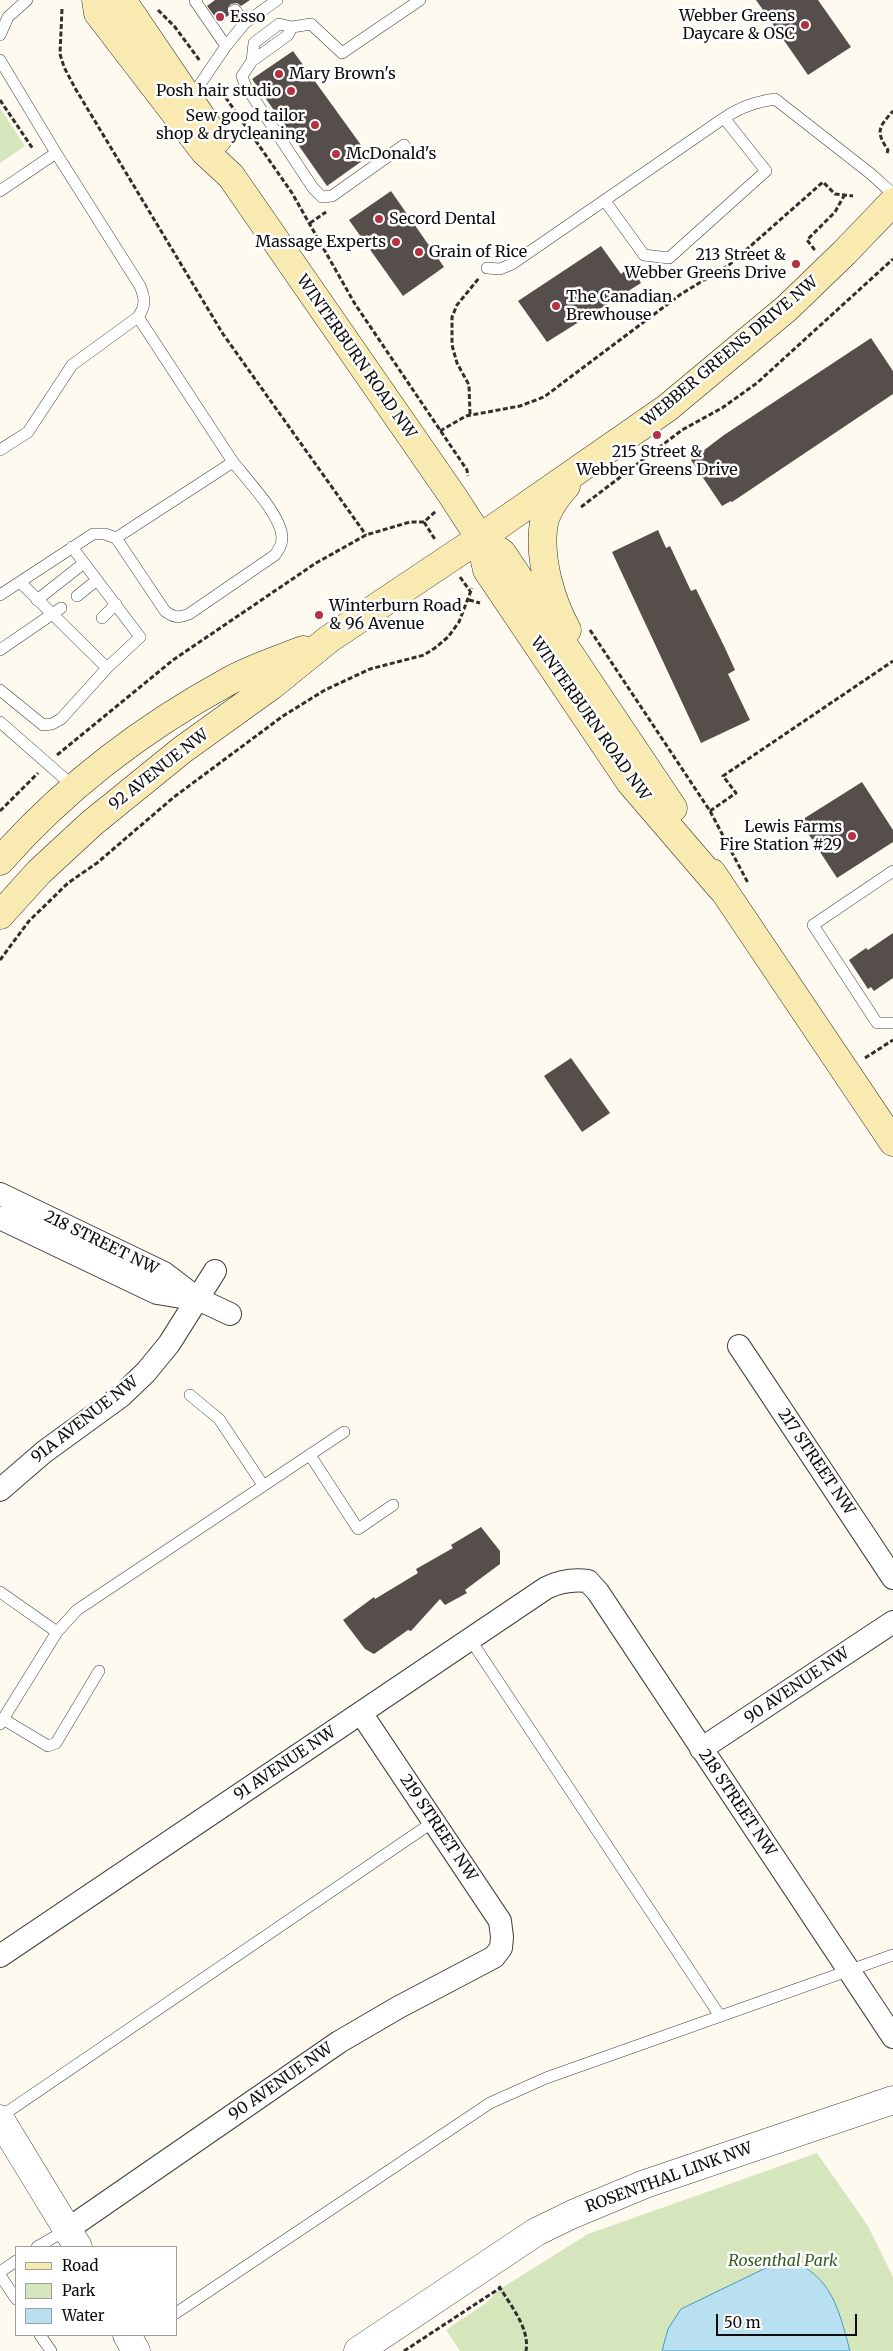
<!DOCTYPE html>
<html>
<head>
<meta charset="utf-8">
<style>
	body { margin:0 }
	#map { position:relative; width:893px; height:2351px; overflow:hidden; background:#fefaf0; font-family:Merriweather,serif }
	canvas { display:block }
	.legend { position:absolute; left:15px; top:2246px; width:162px; height:90px; box-sizing:border-box; background:#fff; border:1px solid #9f9f9f; margin:0; padding:6px 9px; list-style:none; font-size:15px; color:#0e0e0e }
	.legend li { display:flex; align-items:center; gap:10px; height:25px }
	.legend b { width:25px; border:1px solid #9f9f9f }
	.scale { position:absolute; left:716px; top:2314px; width:141px; height:22px; box-sizing:border-box; border:2px solid #0e0e0e; border-top:0; padding-left:6px; font-size:15px; line-height:18px; white-space:nowrap; color:#0e0e0e; -webkit-text-stroke:4px #fff; paint-order:stroke }
</style>
</head>
<body>
<div id="map">
<canvas width="893" height="2351"></canvas>
<ul class="legend">
<li><b style="height:6px;background:#f8eab0"></b>Road</li>
<li><b style="height:14px;background:#d5e6bc"></b>Park</li>
<li><b style="height:14px;background:#b8e0f1"></b>Water</li>
</ul>
<div class="scale">50 m</div>
</div>
<script>
const ctx = document.querySelector('canvas').getContext('2d');
ctx.lineJoin = 'round';
function fill(path, color) { ctx.fillStyle = color; ctx.fill(path, 'evenodd'); }
function strokePath(path, color, width, dash) { ctx.strokeStyle = color; ctx.lineWidth = width; ctx.lineCap = dash ? 'butt' : 'round'; ctx.setLineDash(dash || []); ctx.stroke(path); }
function write(font, color, halo, rows, align = 'center') {
  ctx.font = font + ' Merriweather,serif'; ctx.lineWidth = 5; ctx.setLineDash([]); ctx.textBaseline = 'middle'; ctx.strokeStyle = halo; ctx.fillStyle = color; for (const [text, x, y, turn = 0] of rows) {
    ctx.save(); ctx.translate(x, y); ctx.rotate((+turn || 0) * Math.PI / 180); ctx.textAlign = isNaN(turn) ? turn : align; if (halo) ctx.strokeText(text, 0, 0); ctx.fillText(text, 0, 0); ctx.restore();
  }
}
const green = new Path2D(`
	M0,108L25,146L0,163Z
	M817,2153L868,2226L893,2277V2351H460L446,2330L486,2303L500,2289L588,2234Z`);
const water = new Path2D(`
	M788,2260C832,2274 839,2311 850,2351H662L668,2329L681,2309L776,2263Z`);
const building = new Path2D(`
	M215,0H250L241,6L237,3L231,4L228,8L229,15L219,22L207,6Z
	M756,0H818L851,47L808,75Z
	M293,51L369,156L327,186L252,79Z
	M391,191L444,267L403,296L349,220Z
	M601,246L621,274L631,266L641,283L547,342L518,301Z
	M871,338L893,371V394L732,502L731,501L722,506L691,460L724,435Z
	M658,530L666,548L670,546L691,591L696,589L725,648L735,670L728,674L750,720L701,743L612,552Z
	M862,782L893,830V842L837,878L800,821Z
	M893,933V978L874,991L871,987L868,989L849,960L866,948L868,950Z
	M571,1058L610,1113L582,1132L544,1076Z
	M481,1527L500,1551V1564L465,1590L467,1593L445,1605L440,1599L411,1631L408,1630L374,1654L365,1649L343,1620L374,1597L375,1599L418,1573L416,1569L453,1548L451,1545Z`);
const path = new Path2D(`
	M62,9L60,54L64,67L75,88L223,334L366,535
	M158,10L175,27L200,61
	M217,85L292,193L355,304L467,470L468,476
	M0,100L33,149
	M887,153L888,150C875,131 879,127 893,111
	M310,223L326,212
	M813,250L814,249L807,240L835,212L845,194
	M470,414L469,385L457,363L452,345V317L457,305L479,278
	M440,431L466,416L520,406L544,397L681,294L729,265L823,182L835,194L853,196
	M581,507L682,430L722,408L757,383L893,259
	M424,522L436,541
	M460,577L470,591
	M469,600L480,603
	M590,630L710,811L748,883
	M57,755L173,660L316,563L366,535L410,522H424L436,511
	M0,811L38,773
	M710,811L736,793L723,776L893,661
	M0,960L29,921L68,883L97,863L174,797L283,716L325,690L370,669L424,655L435,648L448,637L459,622L472,588
	M865,1058L893,1040
	M499,2286C510,2305 530,2328 526,2351
	M404,2351L500,2288`);
const service = new Path2D(`
	M197,0L195,1L226,46
	M235,10L245,23
	M0,35L8,17L27,0
	M0,60L56,153L140,286C145,298 146,306 138,317L72,365L28,432L0,450
	M252,61L254,43L279,24L292,27
	M190,99L226,46L245,23L277,0
	M404,145L332,196L322,197L313,188L245,85L242,76L252,61L288,35L292,27L311,24L342,53L420,0
	M0,191L56,153
	M605,201L644,255L669,258L766,171L724,118
	M487,268L500,269L512,264L724,118C741,107 755,102 775,99L871,174L893,194
	M116,538L165,611C174,618 179,618 189,614L275,555C279,549 282,545 282,537C281,515 247,480 233,462
	M20,582L107,668L140,637L72,547
	M0,595L93,534H105L116,538L233,462L138,317
	M77,596L97,580
	M37,600L84,563
	M102,618L116,604
	M0,650L61,608
	M0,690L43,725L52,724L61,719L107,668
	M0,722L73,786
	M893,871L813,925L877,1023H893
	M190,1395L219,1419L263,1485
	M310,1455L358,1529L393,1505
	M0,1592L57,1632L77,1610L344,1432
	M470,1639L720,2016
	M3,1719L48,1746L56,1743L99,1671
	M0,1724L57,1632
	M0,2117L433,1822
	M37,2247L68,2229
	M0,2272L16,2261
	M0,2275L16,2299
	M176,2313L490,2103L546,2078L893,1955
	M40,2335L51,2351`);
const minor = new Path2D(`
	M0,1194L164,1273L198,1299L230,1314
	M0,1218L157,1293L194,1299
	M739,1346L893,1578
	M0,1490L44,1452L121,1396L146,1372L169,1344L215,1271
	M701,1749L893,1622
	M0,1956L546,1588C560,1581 572,1579 588,1581L598,1592L893,2037
	M68,2229L339,2042L399,2007L494,1957L501,1948L502,1937L500,1921L361,1713`);
const tertiary = new Path2D(`
	M0,2119L78,2247
	M127,2335L136,2351
	M358,2351L536,2232L573,2214L645,2184L893,2100`);
const secondary = new Path2D(`
	M96,0L98,13L204,151L231,176L452,495L480,538L487,570L630,782L721,888
	M122,0L217,140
	M566,486C555,498 544,513 543,530C540,562 551,601 567,630
	M480,538L502,553L673,808
	M0,861C65,787 143,728 229,681C252,668 278,660 303,650
	M712,873L893,1142
	M0,915L39,872L92,823L182,750L271,686L329,639L480,538L667,408L787,308L844,253L893,202`);
const markers = [
	[220,17,5,"#b33141"],
	[805,25,5,"#b33141"],
	[279,74,5,"#b33141"],
	[291,91,5,"#b33141"],
	[315,125,5,"#b33141"],
	[336,154,5,"#b33141"],
	[379,219,5,"#b33141"],
	[396,242,5,"#b33141"],
	[419,252,5,"#b33141"],
	[796,264,5,"#b33141"],
	[556,306,5,"#b33141"],
	[657,435,5,"#b33141"],
	[319,615,5,"#b33141"],
	[852,836,5,"#b33141"]
];
const poiNames = [
	["Webber Greens",795,16,"right"],
	["Daycare & OSC",795,34,"right"],
	["Esso",230,17],
	["Mary Brown's",289,74],
	["Posh hair studio",281,91,"right"],
	["Sew good tailor",305,116,"right"],
	["shop & drycleaning",305,134,"right"],
	["McDonald's",346,154],
	["Secord Dental",389,219],
	["Massage Experts",386,242,"right"],
	["Grain of Rice",429,252],
	["213 Street &",786,255,"right"],
	["Webber Greens Drive",786,273,"right"],
	["The Canadian",566,297],
	["Brewhouse",566,315],
	["215 Street &",657,452,"center"],
	["Webber Greens Drive",657,470,"center"],
	["Winterburn Road",329,606],
	["& 96 Avenue",329,624],
	["Lewis Farms",842,827,"right"],
	["Fire Station #29",842,845,"right"]
];
const streetNames = [
	["WEBBER GREENS DRIVE NW",730,352,-40],
	["WINTERBURN ROAD NW",356,357,55],
	["WINTERBURN ROAD NW",590,719,55],
	["92 AVENUE NW",159,770,-38],
	["218 STREET NW",101,1243,26],
	["91A AVENUE NW",85,1420,-38],
	["217 STREET NW",816,1462,56],
	["90 AVENUE NW",797,1686,-34],
	["91 AVENUE NW",285,1764,-34],
	["218 STREET NW",737,1803,56],
	["219 STREET NW",438,1828,56],
	["90 AVENUE NW",281,2082,-35],
	["ROSENTHAL LINK NW",669,2178,-20]
];
const parkNames = [
	["Rosenthal Park",783,2261]
];
fill(green, '#d5e6bc');
fill(water, '#b8e0f1');
strokePath(water, '#459bc2', 1);
fill(building, '#554e4b');
strokePath(service, '#414141', 12);
strokePath(minor, '#414141', 24);
strokePath(tertiary, '#414141', 29);
strokePath(secondary, '#303030', 29);
strokePath(path, '#303030', 3, [5, 2.5]);
strokePath(service, '#fff', 11);
strokePath(minor, '#fff', 22);
strokePath(tertiary, '#fff', 28);
strokePath(secondary, '#f8eab0', 28);
for (const [x, y, r, color] of markers) { const dot = new Path2D(); dot.arc(x, y, r, 0, 2 * Math.PI); ctx.fillStyle = color; ctx.fill(dot); strokePath(dot, '#fff', 2); }
write('16px', '#0e0e0e', '#fff', poiNames, 'left');
write('16px', '#0e0e0e', '#fff', streetNames);
write('italic 16px', '#356023', '#fff', parkNames);
</script>
</body>
</html>
